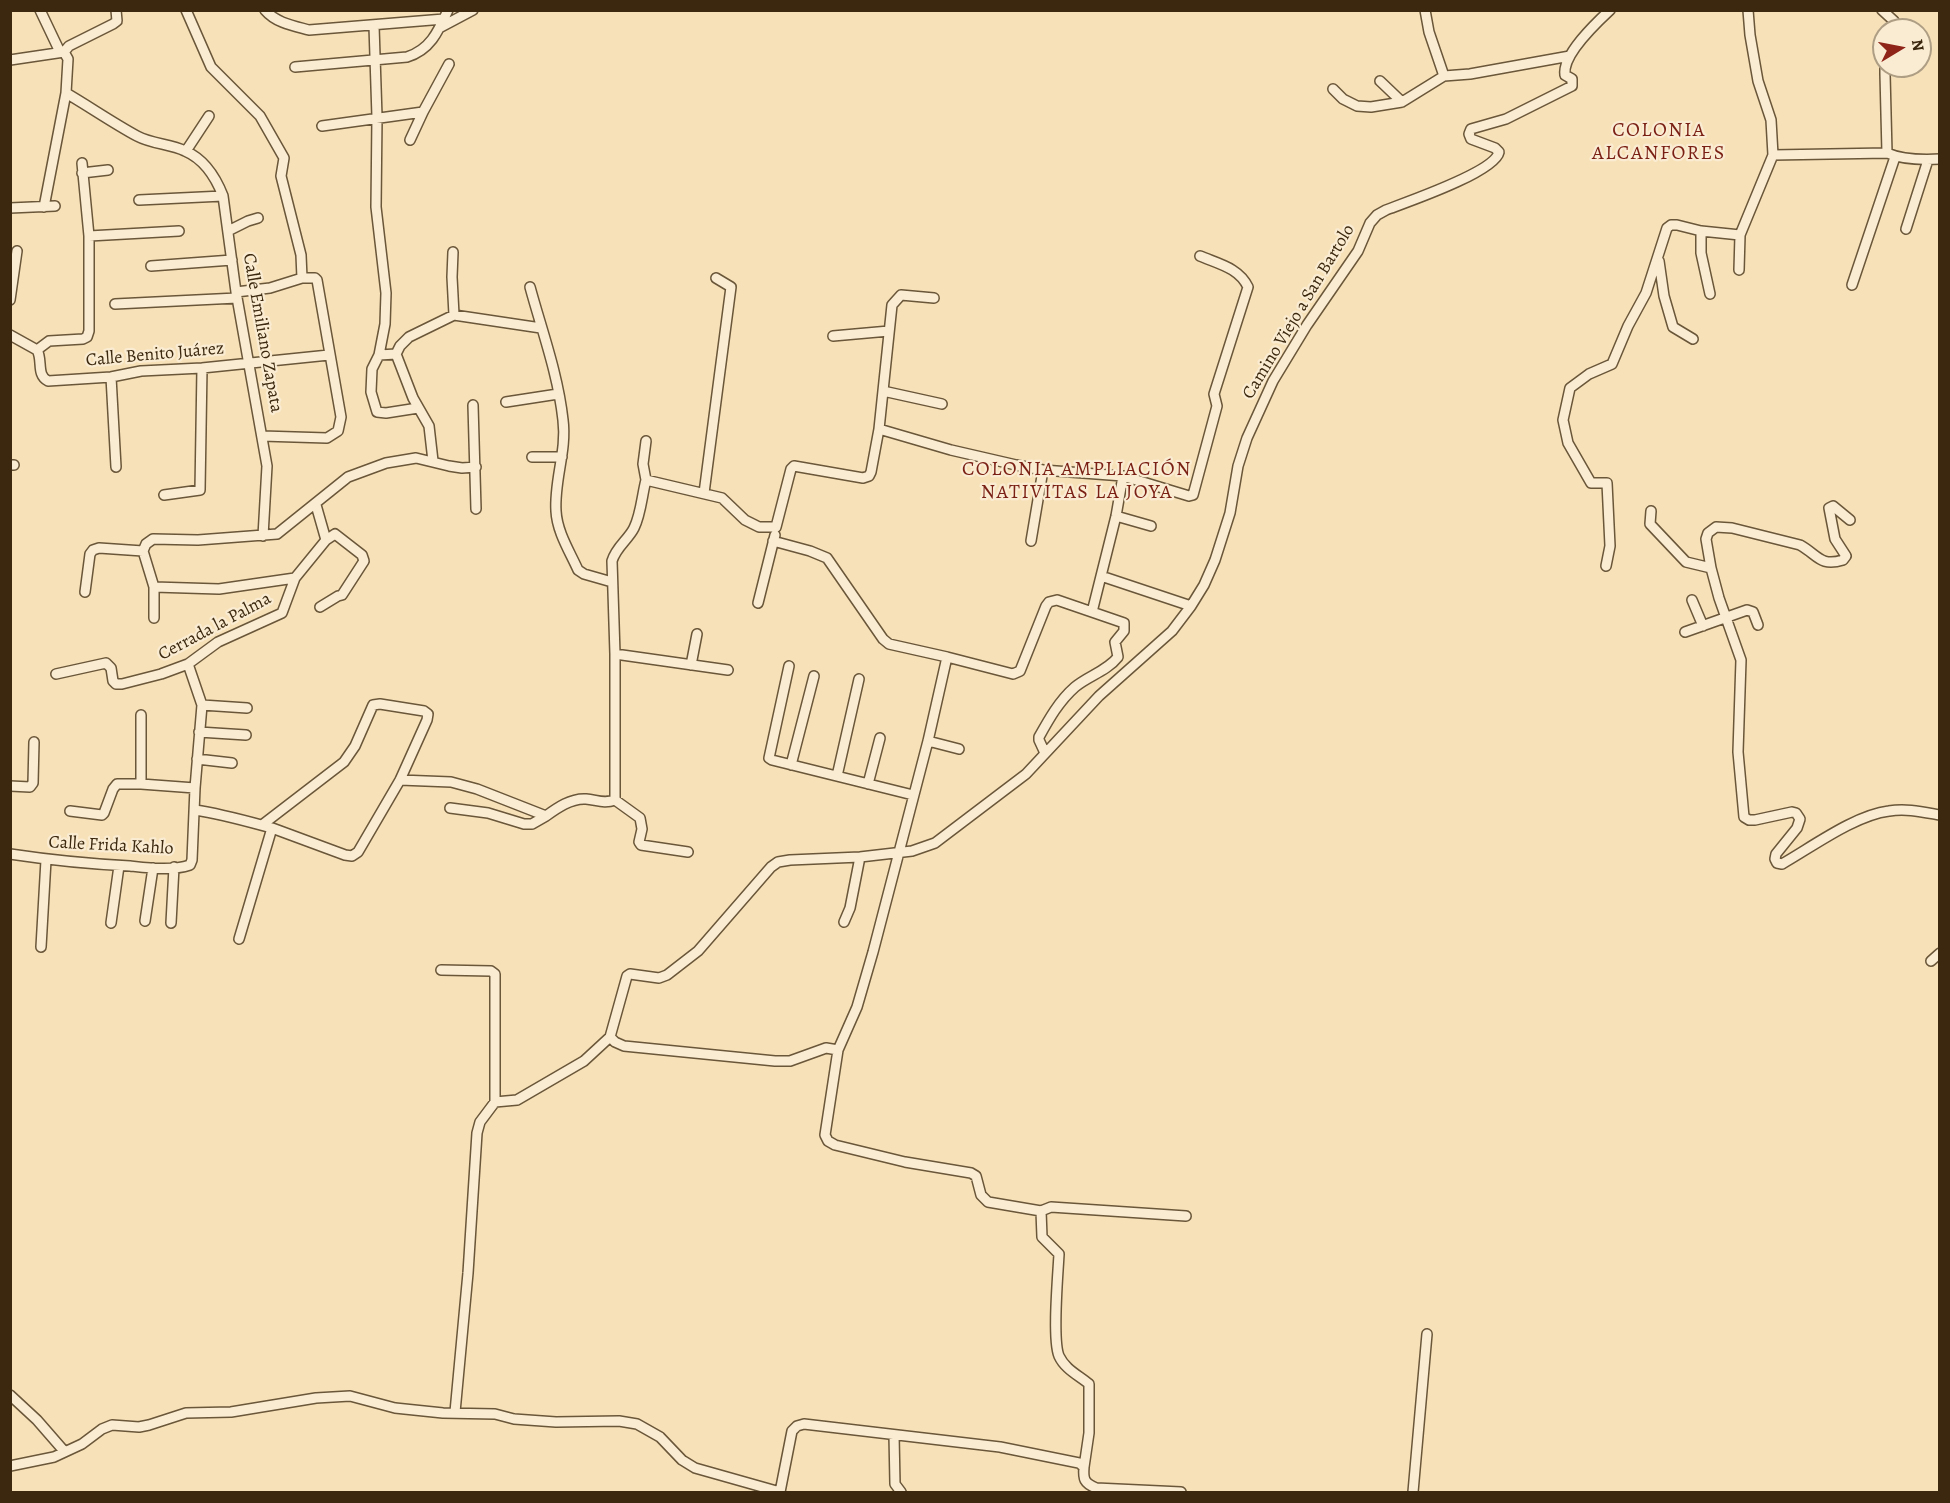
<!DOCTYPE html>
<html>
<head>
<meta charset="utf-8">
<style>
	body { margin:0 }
	#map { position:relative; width:1950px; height:1503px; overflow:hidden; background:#f7e1b9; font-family:Alegreya,serif }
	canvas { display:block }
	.frame { position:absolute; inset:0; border:12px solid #3b280e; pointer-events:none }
	.north { position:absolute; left:1872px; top:18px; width:60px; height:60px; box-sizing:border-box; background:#faecd2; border:2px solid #ae9e84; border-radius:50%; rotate:80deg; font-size:16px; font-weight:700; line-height:24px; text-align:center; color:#3b280e }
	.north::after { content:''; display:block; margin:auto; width:21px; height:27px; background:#8f2418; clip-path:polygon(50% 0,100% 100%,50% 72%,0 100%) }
</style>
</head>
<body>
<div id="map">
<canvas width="1950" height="1503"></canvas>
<div class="frame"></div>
<div class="north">N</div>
</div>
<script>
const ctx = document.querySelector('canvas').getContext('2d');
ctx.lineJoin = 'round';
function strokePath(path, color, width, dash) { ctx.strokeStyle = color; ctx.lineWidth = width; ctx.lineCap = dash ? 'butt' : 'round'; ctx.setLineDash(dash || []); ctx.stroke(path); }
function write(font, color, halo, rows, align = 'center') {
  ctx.font = font + ' Alegreya,serif'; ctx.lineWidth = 4.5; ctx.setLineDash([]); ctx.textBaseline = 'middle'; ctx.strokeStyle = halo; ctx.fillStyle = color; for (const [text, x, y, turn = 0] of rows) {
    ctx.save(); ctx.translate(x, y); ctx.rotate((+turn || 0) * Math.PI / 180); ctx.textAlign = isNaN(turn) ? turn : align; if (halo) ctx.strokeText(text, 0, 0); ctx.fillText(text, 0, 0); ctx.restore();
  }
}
const minor = new Path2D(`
	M40,10L60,52
	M186,10L211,67L260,116L284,158L281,176L301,255L302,278H315L317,280L341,417L338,431L327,438L262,436
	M265,10C276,23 294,26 309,30L444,19
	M1425,10L1429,32L1444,76
	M1748,10L1750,35L1758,81L1771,120L1773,155L1887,153C1903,160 1922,160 1940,159
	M1882,10L1894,21L1897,30
	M374,26L377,117L376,207L386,293L385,324L379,355L372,369L371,392L377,412L386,413L418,408
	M441,27L473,10
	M64,52L68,59L66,93C90,107 113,123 137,136C152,144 170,144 185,151C204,159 216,178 223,196L236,292L267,466L263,536
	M64,52L69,46L113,24L117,21L116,10
	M10,60L64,52
	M295,67L407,57C430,50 438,32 448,10
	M1380,81L1402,102
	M1333,89L1343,99L1357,106L1371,107L1402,102L1444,76L1470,74L1570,56
	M322,126L423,112
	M410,140L423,112L449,64
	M186,151L209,116
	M1887,153L1885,74V69L1890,66
	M82,173L108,170
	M139,200L223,196
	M44,207L66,93
	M10,208L55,206
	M1906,229L1928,160
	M228,231L248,221L258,218
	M1701,231V253L1710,294
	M89,236L179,231
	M453,252L452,277L454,315
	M1659,261L1664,296L1673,327L1693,339
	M151,266L232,260
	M1739,270L1740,235L1773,155
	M1852,285L1895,157
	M530,287C542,331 558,374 563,420C567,451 554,480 556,511C557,532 570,552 578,570L584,574L612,582
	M236,292L270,288L302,278
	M10,300L17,251
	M115,304L237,298
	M10,335L37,350C43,360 36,375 48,381L111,377L141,371L202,368L329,355
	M833,336L889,331
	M37,350L49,341L83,339L87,337L89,331V236L82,163
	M396,354L413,398L429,426L433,461
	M379,355L396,354L400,346L409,337L454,315L541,328
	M111,377L116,467
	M883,391L942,404
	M506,402L558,394
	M473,405L476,509
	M879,429L892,305L901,295L934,298
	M532,457H562
	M10,465H14
	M646,480L643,464L646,441
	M704,493L731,287L716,278
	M164,495L200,490L202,368
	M316,505L326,540
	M1651,511L1650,524L1686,562L1711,568L1719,598L1741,660L1738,752L1744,817L1749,820H1755L1792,812L1796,813L1800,819L1797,828L1776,854L1775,859L1777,863L1782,864C1812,847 1855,815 1889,811C1906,808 1923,812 1940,815
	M1116,516L1151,526
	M773,541L810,551L827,558L883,639L889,644L947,657
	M1031,541L1043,470
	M143,551L146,544L153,539L198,540L277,534L348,477L386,463L416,458L449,466L462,468L476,467
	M143,551L154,587V618
	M1606,566L1610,546L1607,483H1591L1568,443L1563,420L1570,388L1589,374L1612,364L1628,326L1646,293L1667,228L1671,225H1677L1701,231L1740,235
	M1711,568L1706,539L1708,533L1716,527L1732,528L1800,545C1818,555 1820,567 1843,560L1846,556L1835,539L1829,508L1833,506L1850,520
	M1101,576L1191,606
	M154,587L219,589L295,578
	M85,592L90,554L93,550L99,548L143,551
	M1692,600L1703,626
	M758,603L775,535
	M1685,632L1747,610L1753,612L1758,625
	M615,654L728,670
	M691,665L697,634
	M789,666L769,758L772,760L913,795
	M56,674L106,663L111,668L113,681L116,684H122L161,674L188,664L218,642L282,613L295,578L326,540L335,534L362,555L364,561L342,595L338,596L320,607
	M202,705L247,708
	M141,715V784
	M199,732L246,735
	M928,741L959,749
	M1045,753L1039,740V737C1049,719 1059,701 1075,687C1088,676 1107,671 1118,657L1115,642L1124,631V623L1092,612
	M197,759L232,763
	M791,765L814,676
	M837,776L859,679
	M400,780L451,782L477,789L546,816C557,808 571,798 586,799C597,800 604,804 615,800V654L612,561C616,547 628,540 634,528C641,514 642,495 646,480L722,498L745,520L759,527H776L791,469L794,466L863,478L869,476L871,472L879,429L951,450L1016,465L1043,470L1123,476L1189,496L1193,495L1217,406L1214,394L1248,287C1239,268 1219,264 1200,256
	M868,784L880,738
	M10,786L30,787L33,783L34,742
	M615,800L640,818L642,829L639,842L641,845L688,852
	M450,808L488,813L524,824H532L546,816
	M195,810C222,814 246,821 272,828L345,855L352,856L358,852L400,780L427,720L428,714L424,711L380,704L373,705L355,746L344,762L262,825
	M70,811L102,815L104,813L113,789L117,784H141L195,788
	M10,854C50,860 90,864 130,866C149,868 172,871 190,865L192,860L195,788L202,705L188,664
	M145,921L153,868
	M844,922L850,908L860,857
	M111,923L119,866
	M171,923L174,867
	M239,939L272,828
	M41,947L46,860
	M1931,961L1940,953
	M441,970L491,971L495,974V1102
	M610,1037L615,1042L624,1046L775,1061H790L826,1048L838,1050L825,1135L828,1141L835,1145L905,1162L971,1173L976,1176L981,1195L988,1202L1041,1211L1042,1237L1059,1254C1058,1275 1052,1339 1059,1356C1065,1369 1078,1375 1089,1384V1433L1084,1467
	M838,1050L857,1007L873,952L928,741L947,657L1013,674L1020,671L1046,606L1049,602L1057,600L1092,612L1116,516L1123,476
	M1041,1211L1051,1207L1186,1216
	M10,1395L37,1420L64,1451
	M455,1412L468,1273L477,1133L480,1122L495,1102L517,1100L584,1061L610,1037L627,976L630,974L659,978L667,975L698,951L771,867L778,862L790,860L860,857L912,851L935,843L1026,774L1099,696L1172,631L1191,606L1204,585L1215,560L1230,513L1238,466L1247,438L1273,381L1307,325L1358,251L1370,223L1377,215L1386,210C1407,202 1495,172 1499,152L1495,148L1471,139L1469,134L1471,129L1506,119L1572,86V79L1565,75C1562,55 1596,23 1610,10
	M894,1435L895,1484L901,1492
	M10,1466L54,1457L82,1444L102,1429L112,1425L139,1427L149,1425L186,1413L231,1412L316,1398L350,1396L395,1408L443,1413L495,1414L514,1419L556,1422L619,1421L637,1424L660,1437L682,1460L695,1468L780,1492
	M780,1492L792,1431L797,1426L804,1424L1000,1447L1079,1463L1084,1467C1083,1479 1084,1483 1096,1488L1181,1492
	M1413,1492L1427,1334`);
const streetNames = [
	["Camino Viejo a San Bartolo",1299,312,-59],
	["Calle Emiliano Zapata",262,333,80],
	["Calle Benito Juárez",155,355,-5],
	["Cerrada la Palma",215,627,-28],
	["Calle Frida Kahlo",111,846,3]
];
const neighbourhoodNames = [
	["COLONIA",1659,131],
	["ALCANFORES",1659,154],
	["COLONIA AMPLIACIÓN",1077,470],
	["NATIVITAS LA JOYA",1077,493]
];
strokePath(minor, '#6a5639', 12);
strokePath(minor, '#faecd2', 9);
write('18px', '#3b280e', '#faecd2', streetNames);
ctx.letterSpacing = '1.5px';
write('20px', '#7a1f14', '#faecd2', neighbourhoodNames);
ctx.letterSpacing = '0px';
</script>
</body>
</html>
